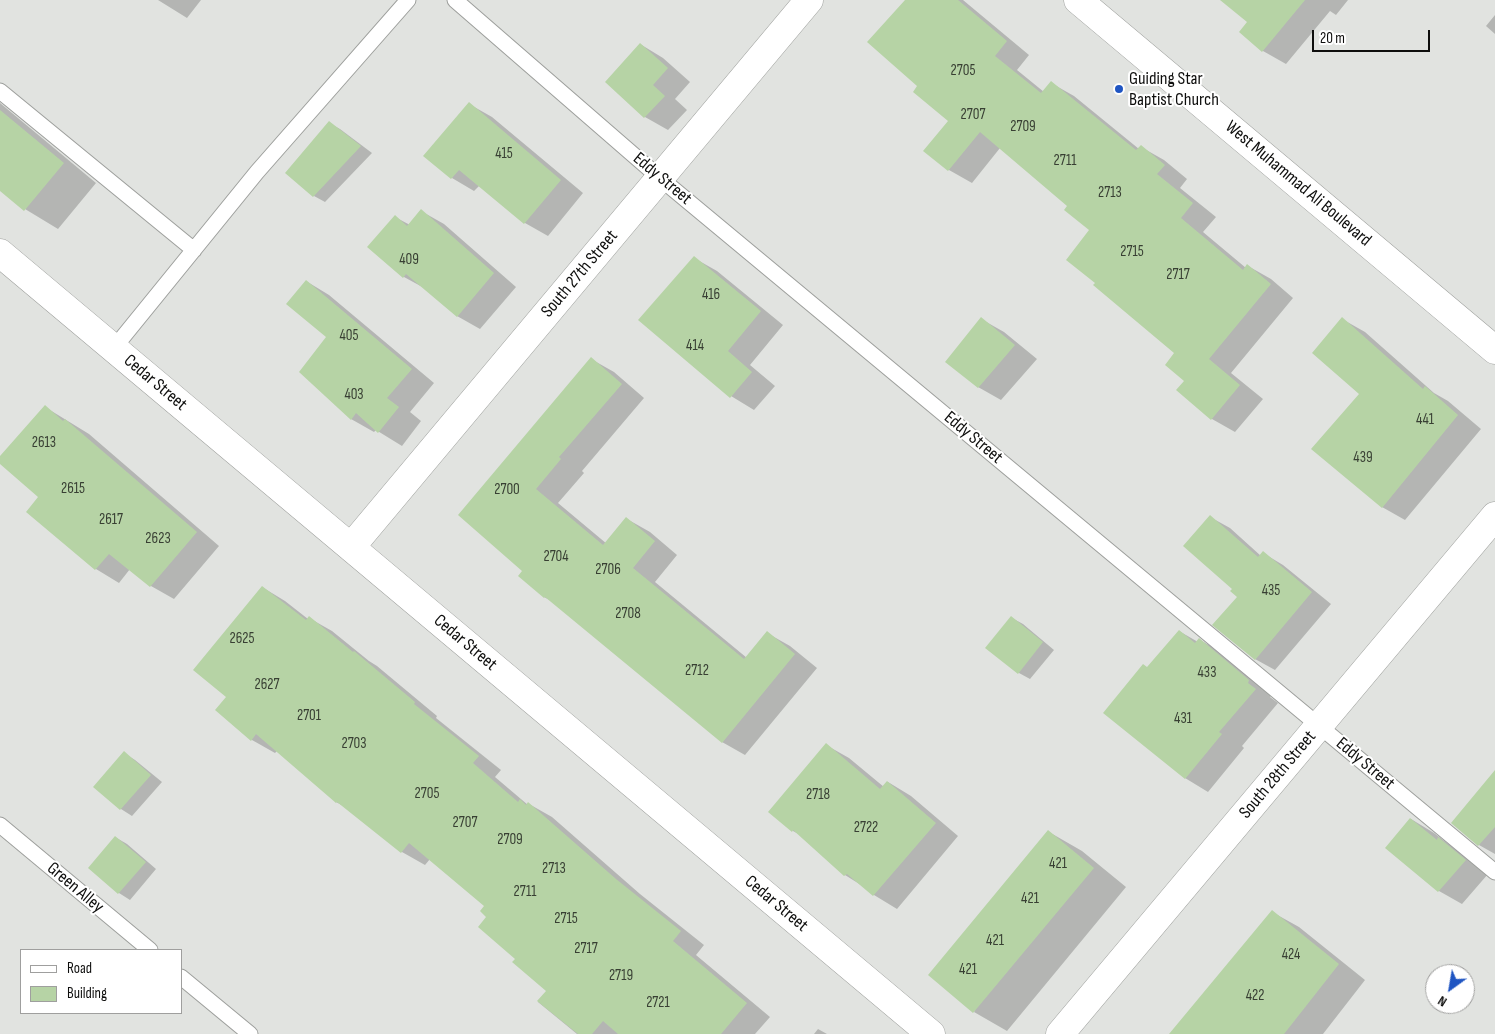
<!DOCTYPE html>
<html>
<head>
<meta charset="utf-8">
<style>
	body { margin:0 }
	#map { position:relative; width:1495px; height:1034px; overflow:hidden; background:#e1e3e0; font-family:"Sofia Sans Condensed",sans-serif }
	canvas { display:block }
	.legend { position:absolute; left:20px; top:949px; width:162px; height:65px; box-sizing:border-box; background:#fff; border:1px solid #9f9f9e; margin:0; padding:6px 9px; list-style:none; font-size:15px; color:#0e0e0d }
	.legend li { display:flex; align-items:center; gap:10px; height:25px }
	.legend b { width:25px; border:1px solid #9f9f9e }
	.north { position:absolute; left:1425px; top:964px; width:50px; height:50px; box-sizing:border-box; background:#fff; border:1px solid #9f9f9e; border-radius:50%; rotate:212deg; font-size:14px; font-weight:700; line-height:20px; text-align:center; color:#0e0e0d }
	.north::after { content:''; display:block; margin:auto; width:18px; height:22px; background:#1f55c2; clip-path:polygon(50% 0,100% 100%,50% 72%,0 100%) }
	.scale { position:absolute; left:1312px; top:30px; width:118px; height:22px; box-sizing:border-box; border:2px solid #0e0e0d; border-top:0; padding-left:6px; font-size:15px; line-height:18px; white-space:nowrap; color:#0e0e0d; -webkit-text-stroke:4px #fff; paint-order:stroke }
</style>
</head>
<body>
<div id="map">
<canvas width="1495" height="1034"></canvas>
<ul class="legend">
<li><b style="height:6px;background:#fff"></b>Road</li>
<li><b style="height:14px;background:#b6d3a5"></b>Building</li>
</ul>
<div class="north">N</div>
<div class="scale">20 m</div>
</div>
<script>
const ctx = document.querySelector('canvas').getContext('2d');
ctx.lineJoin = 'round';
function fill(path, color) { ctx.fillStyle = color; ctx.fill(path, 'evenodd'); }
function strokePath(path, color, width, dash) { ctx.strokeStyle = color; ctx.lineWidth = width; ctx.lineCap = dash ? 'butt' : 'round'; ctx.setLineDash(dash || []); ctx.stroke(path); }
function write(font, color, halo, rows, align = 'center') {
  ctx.font = font + ' "Sofia Sans Condensed",sans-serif'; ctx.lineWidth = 4; ctx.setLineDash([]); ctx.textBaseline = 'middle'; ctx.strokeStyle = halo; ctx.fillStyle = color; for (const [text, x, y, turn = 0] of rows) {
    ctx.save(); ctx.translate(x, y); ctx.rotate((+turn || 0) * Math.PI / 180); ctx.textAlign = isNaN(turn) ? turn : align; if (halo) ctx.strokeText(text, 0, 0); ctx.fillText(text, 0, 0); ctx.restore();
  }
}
const shadow = new Path2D(`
	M158,0H201L187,18Z
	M907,0H963L1029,55L1017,70L1044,92L1051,83L1074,96L1139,149L1141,147L1164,160L1187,179L1180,188L1216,217L1203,232L1246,268L1248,266L1271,279L1293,298L1231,373L1263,399L1235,432L1212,419L1185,381L1176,353L1097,283L1091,230L1069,206L1000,148L972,183L949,170V121L919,86Z
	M1222,0H1348L1336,15L1330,11L1286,64L1263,51L1241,32L1248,22Z
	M1495,15V34L1486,26Z
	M640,44L663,58L690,82L675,99L687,110L668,130L645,117L607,82Z
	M0,103L96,183L58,229L25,209L0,189Z
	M469,104L492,117L583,193L548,236L525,223L480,185L474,191L452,178Z
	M329,123L340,129L372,153L325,202L314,196Z
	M421,211L444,224L516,287L480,329L457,316L426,289L404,277L369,246L395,217L410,225Z
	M694,258L717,271L783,325L750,365L775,386L754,410L731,396Z
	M306,281L329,295L434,383L410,412L421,421L402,446L376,430L374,432L351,419L327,337Z
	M981,319L1004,332L1037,359L1001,400L978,387Z
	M1342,319L1365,332L1434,393L1448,401L1481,429L1405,520L1382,507L1360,394Z
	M591,359L614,372L644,398L582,471L584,473L558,503L607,544L627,519L650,532L677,555L655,582L747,658L767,633L790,646L817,668L745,755L722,742L555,603L544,597L523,571L460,515Z
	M45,407L89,434L219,546L174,599L151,586L130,569L119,583L96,569L27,512L40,497L0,462V458Z
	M1210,517L1230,528L1261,556L1263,553L1283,565L1331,604L1275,670L1255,659L1239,597L1233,589Z
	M262,587L285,601L308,619L309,618L332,631L369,661L377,666L437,716L436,718L501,770L495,777L528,805L529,804L552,817L640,894L704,945L696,955L770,1017L755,1034H577L538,1002L548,991L517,959L488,916L486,906L430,859L425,865L402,852L347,808L336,802L277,751L275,753L252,740L228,696Z
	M1012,618L1023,624L1054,650L1030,679L1019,673Z
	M1179,631L1198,642L1200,640L1223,653L1272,694L1270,697L1278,703L1242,746L1244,748L1208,792L1185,778L1148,668Z
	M826,745L849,758L884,787L888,782L911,796L958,836L897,909L874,895L861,885L845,875L802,836L793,831L770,811Z
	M124,753L135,760L162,782L132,816L121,809L95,787Z
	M1495,780V854L1479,845Z
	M1411,819L1434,833L1447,843L1462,852L1488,874L1462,904L1439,891L1387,848Z
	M1049,832L1082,851L1126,887L1007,1031L974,1012Z
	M115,837L127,844L156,869L130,900L119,893Z
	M1272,912L1299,927L1365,980L1323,1034H1178Z
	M818,1029L827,1034H814Z`);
const building = new Path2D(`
	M905,0H958L1007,41L995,56L1041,93L1051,81L1136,150L1141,145L1165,165L1157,174L1193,203L1181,218L1243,270L1247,264L1271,284L1209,359L1240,385L1211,420L1176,390L1184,381L1165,365L1174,353L1093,285L1095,283L1066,260L1089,230L1064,210L1067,206L980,132L948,171L923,151L948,121L913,92L917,86L867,42Z
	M1220,0H1305L1262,52L1239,32L1247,22Z
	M640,43L668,68L653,85L665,96L644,118L605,82Z
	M469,102L561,180L524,224L459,170L451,179L423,156Z
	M0,110L64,163L24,211L0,191Z
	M329,121L361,146L313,197L285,173Z
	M421,209L494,273L457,317L406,274L403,278L367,247L395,215L407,226Z
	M694,256L761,311L728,351L752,372L730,398L638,320Z
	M306,280L412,369L387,398L399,407L378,433L356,413L351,420L299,372L326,337L286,304Z
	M981,317L1015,345L978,388L945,362Z
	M1342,317L1423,389L1425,386L1458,415L1382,508L1311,449L1359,394L1312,353Z
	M591,357L622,384L559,457L561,459L536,489L603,545L626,517L655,541L633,568L744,659L767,631L795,654L722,743L545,597L544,598L518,576L522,571L458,515Z
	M45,405L63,421L65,419L197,532L150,587L109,554L95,570L26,512L38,497L0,464V456Z
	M1210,515L1258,557L1263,551L1312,592L1255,660L1212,625L1237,597L1230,591L1232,589L1183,546Z
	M262,586L306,620L309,616L353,652L354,651L415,702L414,704L479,756L473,763L518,802L520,799L526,805L528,802L616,879L681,931L673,941L747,1003L721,1034H618L603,1021L592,1034H578L537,1001L546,991L512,962L515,959L478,927L486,917L480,911L484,906L409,843L401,853L337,802L336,803L256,734L251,741L215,710L226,697L193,670Z
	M1011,616L1043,642L1018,674L985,648Z
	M1179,630L1195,643L1199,638L1249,680L1248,683L1256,689L1219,732L1222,734L1185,779L1103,713L1143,664L1147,667Z
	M826,743L880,789L887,781L936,823L873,896L847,874L844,876L793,830L792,832L768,812Z
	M124,751L151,775L120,810L93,787Z
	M1495,770V827L1478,846L1451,823Z
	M1410,818L1437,840L1438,837L1466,860L1438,892L1385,848Z
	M1048,830L1094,868L973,1013L928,975Z
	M115,836L146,862L118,894L88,868Z
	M1272,910L1339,964L1284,1034H1169Z`);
const lane = new Path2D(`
	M455,0L660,178L1495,872
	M0,91L194,250
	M114,348L257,172L408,0
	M0,825L150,950
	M181,977L250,1034`);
const street = new Path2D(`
	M0,253L931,1034
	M351,547L809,0
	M1060,1034L1495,516`);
const secondary = new Path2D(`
	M1078,0L1495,350`);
const markers = [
	[1119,89,5,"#1f55c2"]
];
const numberNames = [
	["2705",963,71],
	["2707",973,115],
	["2709",1023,127],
	["415",504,154],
	["2711",1065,161],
	["2713",1110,193],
	["2715",1132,252],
	["409",409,260],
	["2717",1178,275],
	["416",711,295],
	["405",349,336],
	["414",695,346],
	["403",354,395],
	["441",1425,420],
	["2613",44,443],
	["439",1363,458],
	["2615",73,489],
	["2700",507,490],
	["2617",111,520],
	["2623",158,539],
	["2704",556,557],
	["2706",608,570],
	["435",1271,591],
	["2708",628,614],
	["2625",242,639],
	["2712",697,671],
	["433",1207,673],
	["2627",267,685],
	["2701",309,716],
	["431",1183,719],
	["2703",354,744],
	["2705",427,794],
	["2718",818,795],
	["2707",465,823],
	["2722",866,828],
	["2709",510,840],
	["421",1058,864],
	["2713",554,869],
	["2711",525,892],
	["421",1030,899],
	["2715",566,919],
	["421",995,941],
	["2717",586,949],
	["424",1291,955],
	["421",968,970],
	["2719",621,976],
	["422",1255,996],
	["2721",658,1003]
];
const poiNames = [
	["Guiding Star",1129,79],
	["Baptist Church",1129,100]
];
const streetNames = [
	["Eddy Street",662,179,40],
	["West Muhammad Ali Boulevard",1298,184,40],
	["South 27th Street",580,274,-50],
	["Cedar Street",155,383,40],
	["Eddy Street",973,438,40],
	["Cedar Street",465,643,40],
	["Eddy Street",1365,764,40],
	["South 28th Street",1278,775,-50],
	["Green Alley",75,888,40],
	["Cedar Street",776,904,40]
];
fill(shadow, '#0003');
fill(building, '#b6d3a5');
strokePath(lane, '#9d9f9c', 17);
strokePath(street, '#9d9f9c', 29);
strokePath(secondary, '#9d9f9c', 29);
strokePath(lane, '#fff', 15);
strokePath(street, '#fff', 28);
strokePath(secondary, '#fff', 28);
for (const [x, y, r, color] of markers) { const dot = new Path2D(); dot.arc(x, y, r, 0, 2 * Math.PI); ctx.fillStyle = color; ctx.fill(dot); strokePath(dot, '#fff', 2); }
write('15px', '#383f33', null, numberNames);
write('18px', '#0e0e0d', '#fff', poiNames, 'left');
write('18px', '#0e0e0d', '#fff', streetNames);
</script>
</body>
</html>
